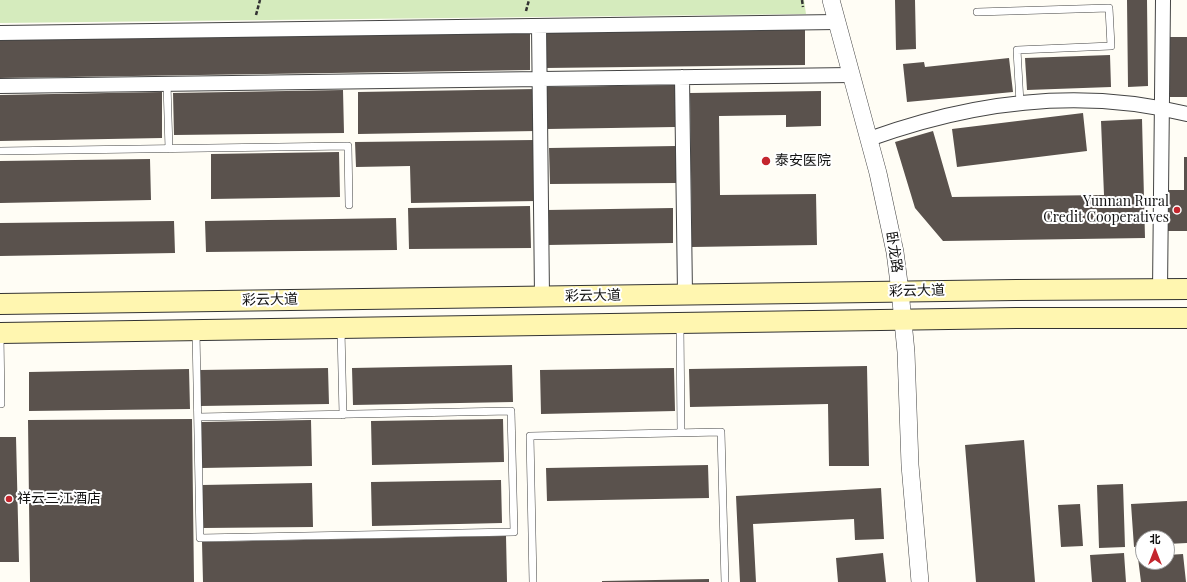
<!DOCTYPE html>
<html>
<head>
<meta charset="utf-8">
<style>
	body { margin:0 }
	#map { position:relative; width:1187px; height:582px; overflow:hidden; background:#fffdf5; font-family:"Playfair Display","Noto Sans SC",serif }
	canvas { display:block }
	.north { position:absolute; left:1135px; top:530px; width:40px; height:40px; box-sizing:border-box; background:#fff; border:1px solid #a0a0a0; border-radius:50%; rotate:0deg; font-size:11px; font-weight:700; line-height:16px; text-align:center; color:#111 }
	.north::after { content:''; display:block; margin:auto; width:14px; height:18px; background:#c4262e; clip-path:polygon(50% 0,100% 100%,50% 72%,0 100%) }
</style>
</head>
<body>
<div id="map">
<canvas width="1187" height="582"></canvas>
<div class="north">北</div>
</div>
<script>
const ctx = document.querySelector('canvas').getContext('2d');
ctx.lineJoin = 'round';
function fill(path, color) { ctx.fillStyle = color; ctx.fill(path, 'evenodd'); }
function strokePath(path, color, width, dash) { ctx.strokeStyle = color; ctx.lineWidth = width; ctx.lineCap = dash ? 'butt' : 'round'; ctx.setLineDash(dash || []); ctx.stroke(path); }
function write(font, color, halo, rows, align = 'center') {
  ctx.font = font + ' "Playfair Display","Noto Sans SC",serif'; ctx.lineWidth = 4; ctx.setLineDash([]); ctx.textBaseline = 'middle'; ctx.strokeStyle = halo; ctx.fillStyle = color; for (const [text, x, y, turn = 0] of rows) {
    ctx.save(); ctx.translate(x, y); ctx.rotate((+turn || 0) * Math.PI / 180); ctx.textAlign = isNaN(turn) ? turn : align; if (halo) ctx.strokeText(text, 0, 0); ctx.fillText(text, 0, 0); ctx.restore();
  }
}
const green = new Path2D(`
	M0,0H804L806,14L0,23Z`);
const building = new Path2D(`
	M895,0H915L916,49L896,50Z
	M1127,0H1147L1148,86L1128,87Z
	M805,28V65L545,68L544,31Z
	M530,32V70L0,78V40Z
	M1169,37H1187V97H1169Z
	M1110,55L1111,87L1027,90L1025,58Z
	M1009,58L1013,92L907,102L903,64L924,62L925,67Z
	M675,85V127L547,129L546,87Z
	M536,89V131L358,134V92Z
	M343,90L344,133L174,135L173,93Z
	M821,91V126L786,127V115L719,116L720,195L816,194L817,245L692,247L690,93Z
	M162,92V138L0,141V95Z
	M1083,113L1087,151L957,167L952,129Z
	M1142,119L1145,238L943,241L915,208L895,142L933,131L952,197L1104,195L1101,121Z
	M535,140L536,201L411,203L410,166L356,167L355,142Z
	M676,146V183L550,184L549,148Z
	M339,152L340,197L211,199V154Z
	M1184,157H1187V231H1167V190H1184Z
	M150,159L151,200L0,203V161Z
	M530,206L531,248L409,249L408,208Z
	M673,208V243L547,245V210Z
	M396,218L397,250L206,252L205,221Z
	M174,221L175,253L0,256V223Z
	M512,365L513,402L353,405L352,368Z
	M867,366L869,466H829L828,404L690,407L689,369Z
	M328,368L329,404L201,406L200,370Z
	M674,368L675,411L541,414L540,370Z
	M189,369L190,409L29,411V372Z
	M192,419L194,582H30L28,420Z
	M503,419L504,462L372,465L371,421Z
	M311,420L312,466L202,468L201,422Z
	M0,437H16L19,562H0Z
	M1024,440L1035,582H976L965,445Z
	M708,465L709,498L547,501L546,468Z
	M501,480L502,523L372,526L371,482Z
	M312,483L313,527L203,528L202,485Z
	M1123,484L1125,547L1099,548L1097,485Z
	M881,488L884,539L855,540L854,519L753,524L756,582H740L736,496Z
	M1187,501V543L1167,544V538H1143V546L1134,547L1131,504Z
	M1080,504L1083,546L1061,547L1058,505Z
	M506,536L507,582H203L202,542Z
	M883,553L886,582H838L836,558Z
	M1124,553L1126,582H1092L1090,555Z
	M1183,554L1186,582H1141L1138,558H1143V562H1167V555Z
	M709,579V582H602V581Z`);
const path = new Path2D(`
	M802,0L803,7
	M526,11L529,0
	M256,15L260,0`);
const service = new Path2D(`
	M977,12L1109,8L1111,46L1017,50L1020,103
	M167,84L169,149
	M0,151L348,146L349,205
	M680,325L681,433
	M341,330L343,415
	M196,332L200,538L514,532L511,411L198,417
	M0,404H1L0,334
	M533,582L530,436L721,432L725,582`);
const minor = new Path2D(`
	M539,26L542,296
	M0,33L837,22
	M682,77L685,294
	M0,86L851,75
	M869,139C971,102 1080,87 1187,114
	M1160,290L1163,0`);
const tertiary = new Path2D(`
	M831,0L878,173L895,252L900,291L906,352L910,465L920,582`);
const secondary = new Path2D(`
	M0,304L1016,290L1187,289
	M0,333L1016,318H1187`);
const markers = [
	[766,161,5,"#c4262e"],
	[1177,210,4,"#c4262e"],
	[9,499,4,"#c4262e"]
];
const poiNames = [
	["泰安医院",775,161],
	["Yunnan Rural",1169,202,"right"],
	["Credit Cooperatives",1169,218,"right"],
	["祥云三江酒店",17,499]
];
const streetNames = [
	["卧龙路",894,252,81],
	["彩云大道",917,291,-1],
	["彩云大道",593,296,-1],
	["彩云大道",270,300,-1]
];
fill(green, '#d5ebbd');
fill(building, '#5a524d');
strokePath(service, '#444', 8);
strokePath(minor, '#444', 16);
strokePath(tertiary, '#444', 18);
strokePath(secondary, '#333', 22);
strokePath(path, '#333', 2.5, [4, 2]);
strokePath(service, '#fff', 7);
strokePath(minor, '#fff', 14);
strokePath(tertiary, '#fff', 17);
strokePath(secondary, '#fff6b0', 20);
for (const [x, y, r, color] of markers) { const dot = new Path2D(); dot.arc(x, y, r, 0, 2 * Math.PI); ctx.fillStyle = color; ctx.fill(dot); strokePath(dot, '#fff', 1.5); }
write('14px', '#111', '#fff', poiNames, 'left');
write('14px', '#111', '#fff', streetNames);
</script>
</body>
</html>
